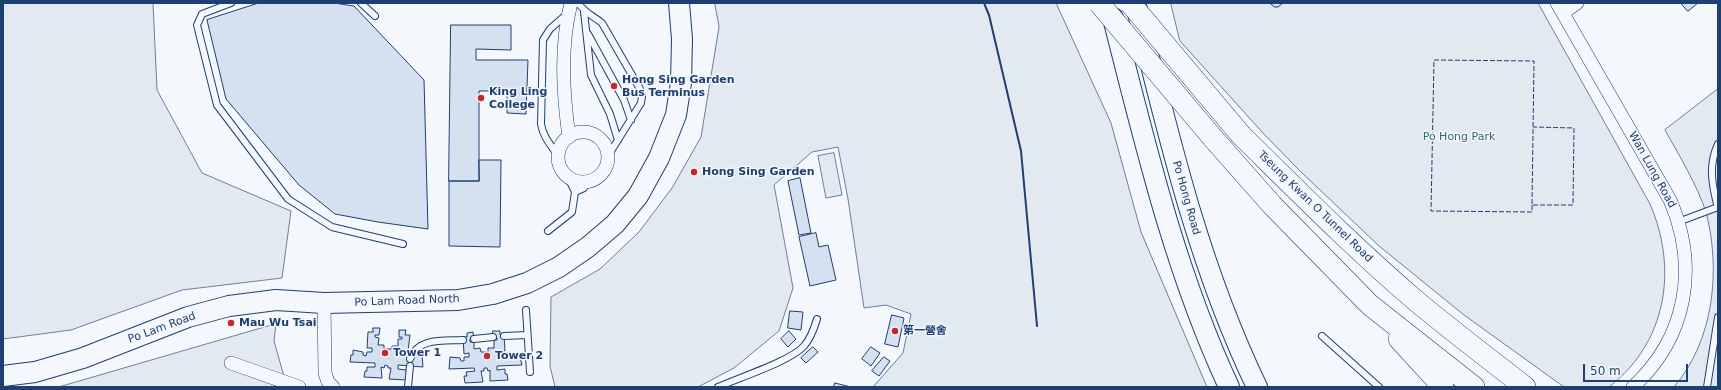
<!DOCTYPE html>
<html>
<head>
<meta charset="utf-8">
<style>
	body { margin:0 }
	#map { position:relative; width:1721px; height:390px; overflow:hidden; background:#f4f7fb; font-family:"DejaVu Sans",sans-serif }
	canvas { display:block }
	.frame { position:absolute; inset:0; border:4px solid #1d3f73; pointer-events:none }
	.scale { position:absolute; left:1583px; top:364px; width:105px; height:18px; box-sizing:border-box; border:2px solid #1d3f73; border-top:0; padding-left:5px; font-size:12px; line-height:14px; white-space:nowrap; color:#1d3f73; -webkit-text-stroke:3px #f4f7fb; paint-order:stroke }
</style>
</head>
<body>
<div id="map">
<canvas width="1721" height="390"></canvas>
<div class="frame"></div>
<div class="scale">50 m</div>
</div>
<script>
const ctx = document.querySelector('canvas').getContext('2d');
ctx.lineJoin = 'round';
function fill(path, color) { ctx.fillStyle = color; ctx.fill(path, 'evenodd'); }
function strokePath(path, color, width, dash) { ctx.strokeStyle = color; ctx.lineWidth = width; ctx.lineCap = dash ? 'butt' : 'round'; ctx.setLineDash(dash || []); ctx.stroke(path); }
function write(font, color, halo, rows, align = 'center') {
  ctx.font = font + ' "DejaVu Sans","Noto Sans TC",sans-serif'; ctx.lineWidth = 3; ctx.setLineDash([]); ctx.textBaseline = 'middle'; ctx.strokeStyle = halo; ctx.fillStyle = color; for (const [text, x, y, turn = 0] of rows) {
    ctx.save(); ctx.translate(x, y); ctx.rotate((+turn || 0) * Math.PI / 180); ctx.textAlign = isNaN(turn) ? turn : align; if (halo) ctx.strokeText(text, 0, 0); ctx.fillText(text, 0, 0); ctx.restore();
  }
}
const green = new Path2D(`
	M3,3H153L157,90L202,173L291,211L282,278L182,290L71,330L3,339Z
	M715,3H1056L1111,123L1141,232L1207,387H873L903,353L911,314L886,305L864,308L848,199L838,147L812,152L774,185L793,288L779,331L734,368L698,387H555L550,366L551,297L600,269L639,232L672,188L701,137L719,27Z
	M1171,3H1538L1650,204C1678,269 1667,342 1609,387H1564L1464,315L1379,246L1300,171L1262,132L1180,41Z
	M1718,89V387H1674C1714,340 1721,270 1706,212C1696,183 1680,157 1665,130Z
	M834,153L842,195L826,198L818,156Z
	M276,324L274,341L287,387H59Z`);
const building = new Path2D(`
	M259,3H334L354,6L424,80L428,229L378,222L335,214L299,185L226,99L207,20Z
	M1270,3H1283L1278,7H1275Z
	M1681,3H1698L1688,11Z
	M451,25H511V50L476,49V60H528L526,114L507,113V91H479V181H449Z
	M479,160H501L500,247L449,246V181H479Z
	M800,178L811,233L799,235L788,181Z
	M816,233L819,247L828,245L836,280L810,286L799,237Z
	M790,311L803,312L801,330L788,328Z
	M892,315L904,318L898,347L885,344Z
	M373,328H380L379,335H375V337L379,338L378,345H384V349H392V346H398V339H402V337H399V330H406L405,335H410L408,351H403V355H408V359L412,355H422L423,367L398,365V369L406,370L407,380L389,379L391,368H388V366L385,365L384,368L381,367L382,378L364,377L365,371H367V367H375V363L350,362L351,355H353V350L363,352V355L366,356L367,352H372V348H367L368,332H373Z
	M493,331H500V335H504L505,351H500V355H506V359L509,358V355L519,353L522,365L497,366V370L505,369V374H507L508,380L490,381V370L488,371L487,368H484V371H481L483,382L465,383L464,376H467L466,372L475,371L474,368L449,369L450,357L460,358L461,361H464V357H469V353L464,354L463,337H467V333L473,332L474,339H470V342H474V349L480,348L481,352H488V348H494V340H497V338H493Z
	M789,331L796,339L788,347L781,339Z
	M813,347L818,352L806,363L801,358Z
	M871,347L880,353L871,366L862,359Z
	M884,357L890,361L879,376L872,371Z
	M835,383L851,387H834Z`);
const service = new Path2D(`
	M231,3L202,14L197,25L217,105L288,199L332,227L403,244
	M361,3L375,16
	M578,3C586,14 592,15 602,23L640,89L642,96L641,103L608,156
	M584,12L591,75L610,114L618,140
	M588,34L624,100L631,120
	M1718,144C1708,166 1712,185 1718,208
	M558,156C551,145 543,137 541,124L543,40L550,29L567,14
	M575,192L584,188V181
	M1678,222L1718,207
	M548,231L572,212L575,192L567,175
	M526,310L530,372
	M504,336L527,335
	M1322,336L1379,387
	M474,339L493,337
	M410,359C418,337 444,341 463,340
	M408,387L410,366
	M718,387C738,378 791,361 804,346C811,338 814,329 817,319
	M1707,387L1718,317`);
const minor = new Path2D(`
	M1557,3L1670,200C1699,267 1687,337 1633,387
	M1563,13L1577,3
	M558 157a25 25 0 1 1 50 0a25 25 0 1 1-50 0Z
	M569,137C563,93 560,47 571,3
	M324,303L325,373L328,382L333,387
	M231,363L299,387`);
const primary = new Path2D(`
	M1137,9C1169,138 1199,267 1257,387
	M1113,18C1145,143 1174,269 1229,387
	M3,376L35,372L83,358L188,317L229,306L276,300L324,303L458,300L493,294L527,283L559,267L588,247L615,224L638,196L659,158L676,115L681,83L682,39L679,3`);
const trunk = new Path2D(`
	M1241,135C1298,191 1354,248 1415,300C1451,330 1488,358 1525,387
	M1212,137L1272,205L1370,305L1474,387
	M1399,339L1443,387`);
const trunkBridge = new Path2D(`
	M1099,3L1212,137
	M1130,3L1241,135`);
const fence = new Path2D(`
	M1532,205V212L1431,211L1434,60L1534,61L1532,205H1573L1574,128L1533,127`);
const wall = new Path2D(`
	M984,3L989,15L1021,151L1037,326`);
const markers = [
	[614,86,4,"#c62828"],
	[481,98,4,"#c62828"],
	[694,172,4,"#c62828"],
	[231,323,4,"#c62828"],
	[895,331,4,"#c62828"],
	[385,353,4,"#c62828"],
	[487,356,4,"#c62828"]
];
const poiNames = [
	["Hong Sing Garden",622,80],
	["Bus Terminus",622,93],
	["King Ling",489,92],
	["College",489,105],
	["Hong Sing Garden",702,172],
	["Mau Wu Tsai",239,323],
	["第一營舍",903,331],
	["Tower 1",393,353],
	["Tower 2",495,356]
];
const parkNames = [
	["Po Hong Park",1459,137]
];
const streetNames = [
	["Wan Lung Road",1652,170,61],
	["Po Hong Road",1186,198,74],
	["Tseung Kwan O Tunnel Road",1315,207,44],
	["Po Lam Road North",407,301,-2],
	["Po Lam Road",162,328,-20]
];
fill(green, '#e3e9f0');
strokePath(green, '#687fa3', 1);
fill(building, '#d5e0f0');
strokePath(building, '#1d3f73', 1);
strokePath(service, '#1d3f73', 8);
strokePath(minor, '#1d3f73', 14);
strokePath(primary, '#1d3f73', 22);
strokePath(trunk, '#1d3f73', 22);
strokePath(service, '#f4f7fb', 6);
strokePath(minor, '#f4f7fb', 13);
strokePath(primary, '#f4f7fb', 20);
strokePath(trunk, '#f4f7fb', 21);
strokePath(trunkBridge, '#1d3f73', 22, []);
strokePath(trunkBridge, '#f4f7fb', 21);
strokePath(fence, '#1d3f73', 1, [5, 2]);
strokePath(wall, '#1d3f73', 2);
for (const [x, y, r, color] of markers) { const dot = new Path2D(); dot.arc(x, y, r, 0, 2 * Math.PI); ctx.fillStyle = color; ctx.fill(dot); strokePath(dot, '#f4f7fb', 1.5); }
write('bold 11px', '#1d3f73', '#f4f7fb', poiNames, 'left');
write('11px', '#2c6c60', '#f4f7fb', parkNames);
write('11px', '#1d3f73', '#f4f7fb', streetNames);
</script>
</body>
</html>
